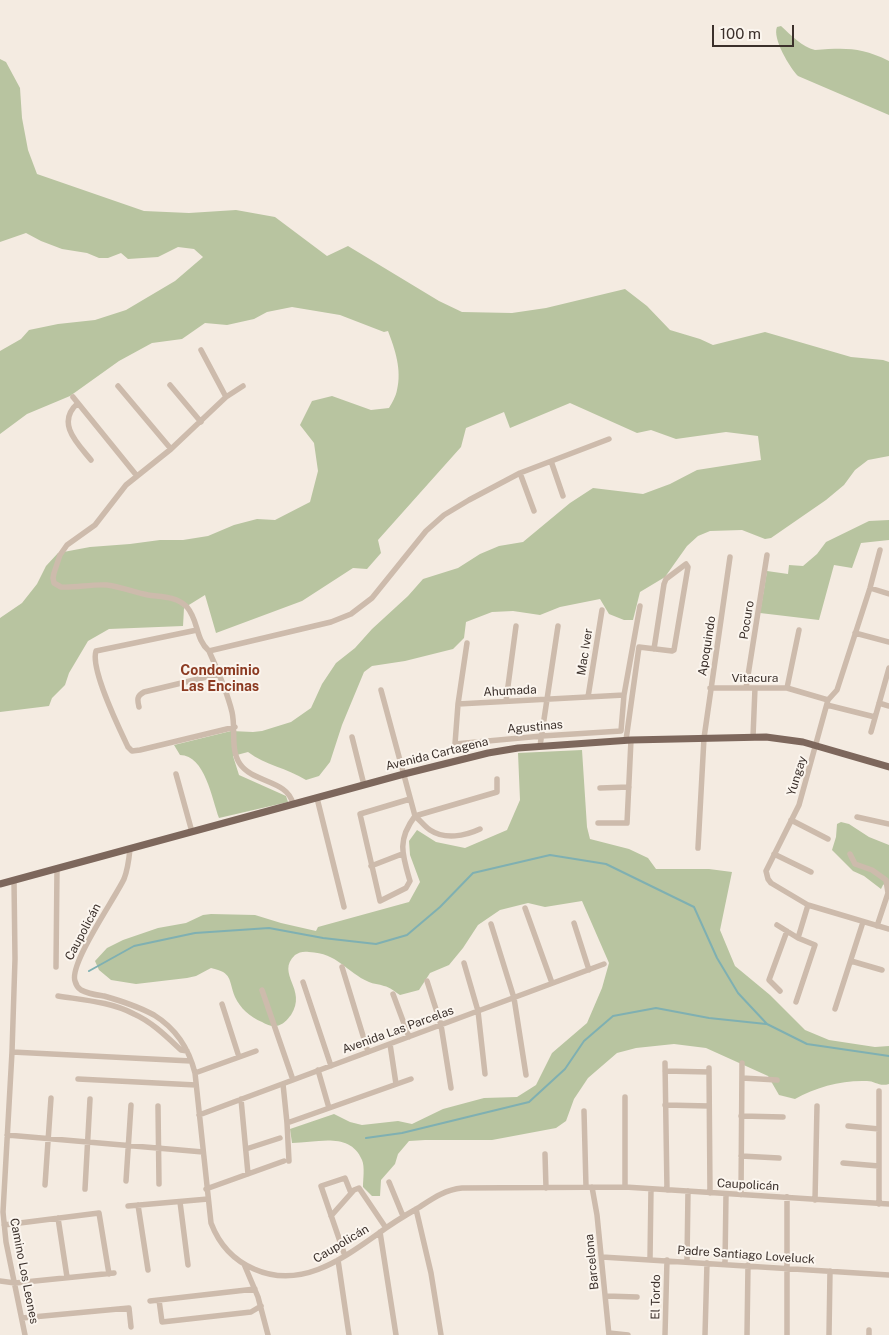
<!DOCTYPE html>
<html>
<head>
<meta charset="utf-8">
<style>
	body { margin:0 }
	#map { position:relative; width:889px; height:1335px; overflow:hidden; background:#f4ebe1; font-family:"Public Sans",sans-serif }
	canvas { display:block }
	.scale { position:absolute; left:712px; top:25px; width:82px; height:22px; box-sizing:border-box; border:2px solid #3b302b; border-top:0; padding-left:6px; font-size:15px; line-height:18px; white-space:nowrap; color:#3b302b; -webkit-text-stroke:4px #fbf5ee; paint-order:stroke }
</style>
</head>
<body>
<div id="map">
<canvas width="889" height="1335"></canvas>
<div class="scale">100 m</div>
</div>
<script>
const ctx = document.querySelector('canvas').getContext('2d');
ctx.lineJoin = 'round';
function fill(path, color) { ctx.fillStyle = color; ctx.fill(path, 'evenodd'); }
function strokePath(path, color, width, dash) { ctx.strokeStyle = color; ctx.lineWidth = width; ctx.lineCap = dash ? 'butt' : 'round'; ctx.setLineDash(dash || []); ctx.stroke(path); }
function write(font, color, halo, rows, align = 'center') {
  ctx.font = font + ' "Public Sans",sans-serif'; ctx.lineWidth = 4; ctx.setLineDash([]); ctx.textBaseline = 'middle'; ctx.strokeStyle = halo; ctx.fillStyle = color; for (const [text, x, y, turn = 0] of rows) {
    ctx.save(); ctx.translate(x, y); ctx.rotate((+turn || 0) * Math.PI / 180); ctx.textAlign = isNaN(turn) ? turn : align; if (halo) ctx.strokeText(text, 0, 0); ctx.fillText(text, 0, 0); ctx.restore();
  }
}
const green = new Path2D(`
	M781,26C791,35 802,47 815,50C846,48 860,47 889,61V115L798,76C790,68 772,38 777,27Z
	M0,59L6,62L20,88L22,118L28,150L37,174L144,211L189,213L236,210L275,217L327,256L348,246L439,301L462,312L512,313L546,308L625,289L647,306L670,330L700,339L713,345L765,332L851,357L883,360L889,362V456L868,460L855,470L844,485L826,500L771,538L765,539L742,530L710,531L698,536L687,546L665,577L640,592L633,620H624L609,614L600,599L560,607L540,615L513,611L492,612L466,622L464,638L453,649L405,661L372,666L364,672L342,725L330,762L319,776L306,780C287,768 265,765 248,752L233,756L239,775L286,796L288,802L219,818C212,799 205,755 180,755L174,745L231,731L253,732L262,731L291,722L311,708L322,684L336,663L355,648L372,629L408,596L423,579L458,568L480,554L499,546L523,542L570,503L593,488L643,494L670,484L697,470L761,460L758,436L726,432L676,439L651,430L637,433L570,403L510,428L504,412L466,428L461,447L378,540L381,553L367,569L353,568L302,601L216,633L205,595L184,608L183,626L109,629L88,641L69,673L65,685L52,698L49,706L0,712V618L22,603L37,584L46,566L58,553L90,547L130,544L160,540H183L208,536L234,525L257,519L275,520L310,502L318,471L314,443L300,425L312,401L332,396L371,410L389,408C392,403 396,396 397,390C402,370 395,349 388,331L384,332L340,315L292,307L267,312L254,319L227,325L205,323L182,339L152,343L119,361L70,396L27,414L0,434V351L21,339L29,330L58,324L95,320L126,310L175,281L203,257L194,249L178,247L158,257L128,259L121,253L108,258H99L87,253L62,249L41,241L26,233L0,242Z
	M889,520V540L861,543L852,568L834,565L819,620L760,613L767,571L788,574L789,565L803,566L817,554L826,542L869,521Z
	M582,750L587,827L590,839L629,849L648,858L656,869H709L732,872L720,930L735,966L770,995L805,1030L829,1040L875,1047L889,1046V1084C879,1087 875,1081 867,1081C842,1080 816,1087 795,1099L779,1095L768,1076L706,1048L674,1044L636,1048L617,1053L588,1078L574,1099L566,1121L556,1128L492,1140H425L409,1141L398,1154L395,1164L381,1180L380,1196H372L363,1187C363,1179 365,1167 362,1160C350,1131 316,1143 292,1143L290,1129L334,1114L350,1122L362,1125L398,1121L412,1124L443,1109L484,1098L517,1097L536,1085L552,1053L587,1023L602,988L609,963L582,901L545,907L528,903L500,910L478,925L463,948L449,965L430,973L419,990L400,995C395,992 390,987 384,986C379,984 373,984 369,982C346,972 338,953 309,952C304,951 299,952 295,955C275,974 308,989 291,1015C287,1020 283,1025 276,1026C271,1027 266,1024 262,1022C250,1017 240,1008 235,997C228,979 233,973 211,968L196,976L187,978L136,984L111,980L99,970L95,961L107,948L123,940L158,928L186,923L203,915L211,914L255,915L281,923L316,931L318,927L409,902L420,882L410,855L409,841L417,830L436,842L465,848L507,830L520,800L518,753Z
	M841,822L849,824L869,837L889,845V881L883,885L881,889L864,876L853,871L832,850L836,837L837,824Z`);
const stream = new Path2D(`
	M89,971L134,946L195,933L269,928L323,938L376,944L407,935L440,907L473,873L550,855L606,864L694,907L717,958L738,993L767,1024L807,1044L889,1056
	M366,1138L402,1133L529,1102L565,1069L584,1041L613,1016L656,1008L709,1018L766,1024`);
const minor = new Path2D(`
	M201,350L226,397
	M170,385L201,422
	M118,386L171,449
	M73,397L137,476
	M78,403C55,423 78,444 91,460
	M551,461L563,496
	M520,473L534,511
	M880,550L870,588L837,690L828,700L799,805L766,871L768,879L771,883L808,905L889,929
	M870,588L889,594
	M197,630L96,651C90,669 119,728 128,747L132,751L140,750L235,727
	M855,633L889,642
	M467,643L458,704L624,695
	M209,651C195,639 199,621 187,607C176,596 162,597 148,595C134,592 121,587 107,585C91,584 76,588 61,587L54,583L53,578L54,573L60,555L67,545L95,525L126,485L171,449L226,397L243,386
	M710,688H787L828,700
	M746,688L767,555
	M787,688L799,630
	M381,690L415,816C397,840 402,854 410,881L406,888L380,901L360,814L410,799
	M588,697L602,610
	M506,701L516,626
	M879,703L889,706
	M458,704L455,744L542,736L621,731L624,695L640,606
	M827,705L875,717
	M139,707C137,699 137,696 144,692L219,674
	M871,732L889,668
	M352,737L364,785
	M753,737L755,688
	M626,740L639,647L672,651L674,650L688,567L686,564L666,579L664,584L654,649
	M540,746L558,626
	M176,774L192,832
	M600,788L629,787
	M317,798L344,907
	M293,804C288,780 253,783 240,764C230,750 236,729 232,712C227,691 218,671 209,651L331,622L351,614L372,598L426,531L444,515L469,500L520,473L609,439
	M415,816L497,792V779
	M415,816C420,820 424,826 430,830C445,840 465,836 480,829
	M857,817L889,824
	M791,820L828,839
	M598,823H627L631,740
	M698,848L704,738L730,557
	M130,849C129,859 128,869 124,879C115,898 69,964 75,981C76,985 78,988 81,990C88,994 97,995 104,996C121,1001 138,1006 154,1015C175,1028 189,1049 195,1073L211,1223C219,1244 233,1260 254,1269C301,1290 342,1259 379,1233C391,1224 404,1216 418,1208C432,1199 444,1190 462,1188L625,1187L889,1204
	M774,854L811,872
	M850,854L855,864L872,870L886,880L888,893L877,926
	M371,866L402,854
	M14,880L15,959L12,1052L3,1212L6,1242L25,1335
	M525,908L552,983
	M574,923L589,970
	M491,924L514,998L526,1075
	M777,925L798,938
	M851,961L882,970
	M464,963L478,1011L485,1074
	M56,967L57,869
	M342,967L368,1052
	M427,981L441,1025L451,1088
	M303,982L331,1066
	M262,990L293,1080
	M780,991L769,980L787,931
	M393,994L409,1037
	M58,996C83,1000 112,1002 134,1014C152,1022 167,1037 181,1050L187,1051
	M796,1002L815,945L798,938L808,905
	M222,1004L239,1057
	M835,1009L863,922
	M390,1044L396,1084
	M12,1052L191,1061
	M665,1063L667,1190
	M709,1068L710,1193
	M318,1070L329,1108
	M665,1071L709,1072
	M195,1073L256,1051
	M742,1078L777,1080
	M78,1079L196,1085
	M283,1084L287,1123L289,1161
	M879,1091V1204
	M625,1097V1187
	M241,1099L248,1174
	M665,1105L709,1106
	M158,1106L159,1184
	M584,1111L586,1187
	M199,1115L604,964
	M741,1116L783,1117
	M287,1123L411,1079
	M848,1126L879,1129
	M7,1135L203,1152
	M246,1149L280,1138
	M545,1154L546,1188
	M741,1156L779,1158
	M843,1163L879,1166
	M126,1181L131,1105
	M389,1182L403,1216
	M45,1185L51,1098
	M592,1187L597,1215L609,1335
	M85,1189L90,1099
	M206,1189L284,1161
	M741,1195L742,1063
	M815,1200L817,1106
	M180,1202L188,1265
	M138,1205L148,1270
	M128,1206L208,1199
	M416,1209L431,1273L441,1335
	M331,1216L354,1190L359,1188L386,1228
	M58,1218L67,1277
	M4,1225L99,1213L109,1274
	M380,1232L396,1335
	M345,1256L321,1186L345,1178L351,1193
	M602,1257L889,1275
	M650,1259L651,1189
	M338,1260L349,1335
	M687,1261L688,1191
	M244,1264L258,1297L268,1335
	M725,1264L726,1194
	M0,1281L15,1283L114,1273
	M606,1296L637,1297
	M159,1300L162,1322L251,1312L261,1306
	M150,1301L255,1289
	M22,1318L129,1308L131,1327
	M609,1333L628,1335
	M665,1335L667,1260
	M705,1335L707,1263
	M747,1335L748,1265
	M787,1335V1197
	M829,1335L830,1271
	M869,1335V1330`);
const major = new Path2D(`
	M0,884L404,774L488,753L518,748L631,740L766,737L803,742L889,767`);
const streetNames = [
	["Pocuro",747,620,-81],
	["Apoquindo",707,646,-81],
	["Mac Iver",585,652,-81],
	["Vitacura",755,678],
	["Ahumada",510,691,-3],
	["Agustinas",535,727,-5],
	["Avenida Cartagena",437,754,-14],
	["Yungay",797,776,-73],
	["Caupolicán",83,932,-62],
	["Avenida Las Parcelas",398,1030,-20],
	["Caupolicán",748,1185,3],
	["Caupolicán",341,1244,-31],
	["Padre Santiago Loveluck",746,1255,4],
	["Barcelona",592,1262,-96],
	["Camino Los Leones",24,1271,79],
	["El Tordo",656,1297,-89]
];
const neighbourhoodNames = [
	["Condominio",220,671],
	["Las Encinas",220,687]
];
fill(green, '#b8c4a0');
strokePath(stream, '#7fb0b2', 2);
strokePath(minor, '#cdbbac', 5.5);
strokePath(major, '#7d675c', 7);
write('12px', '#3b302b', '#fbf5ee', streetNames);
write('bold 14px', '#8c3b22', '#fbf5ee', neighbourhoodNames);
</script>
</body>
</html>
